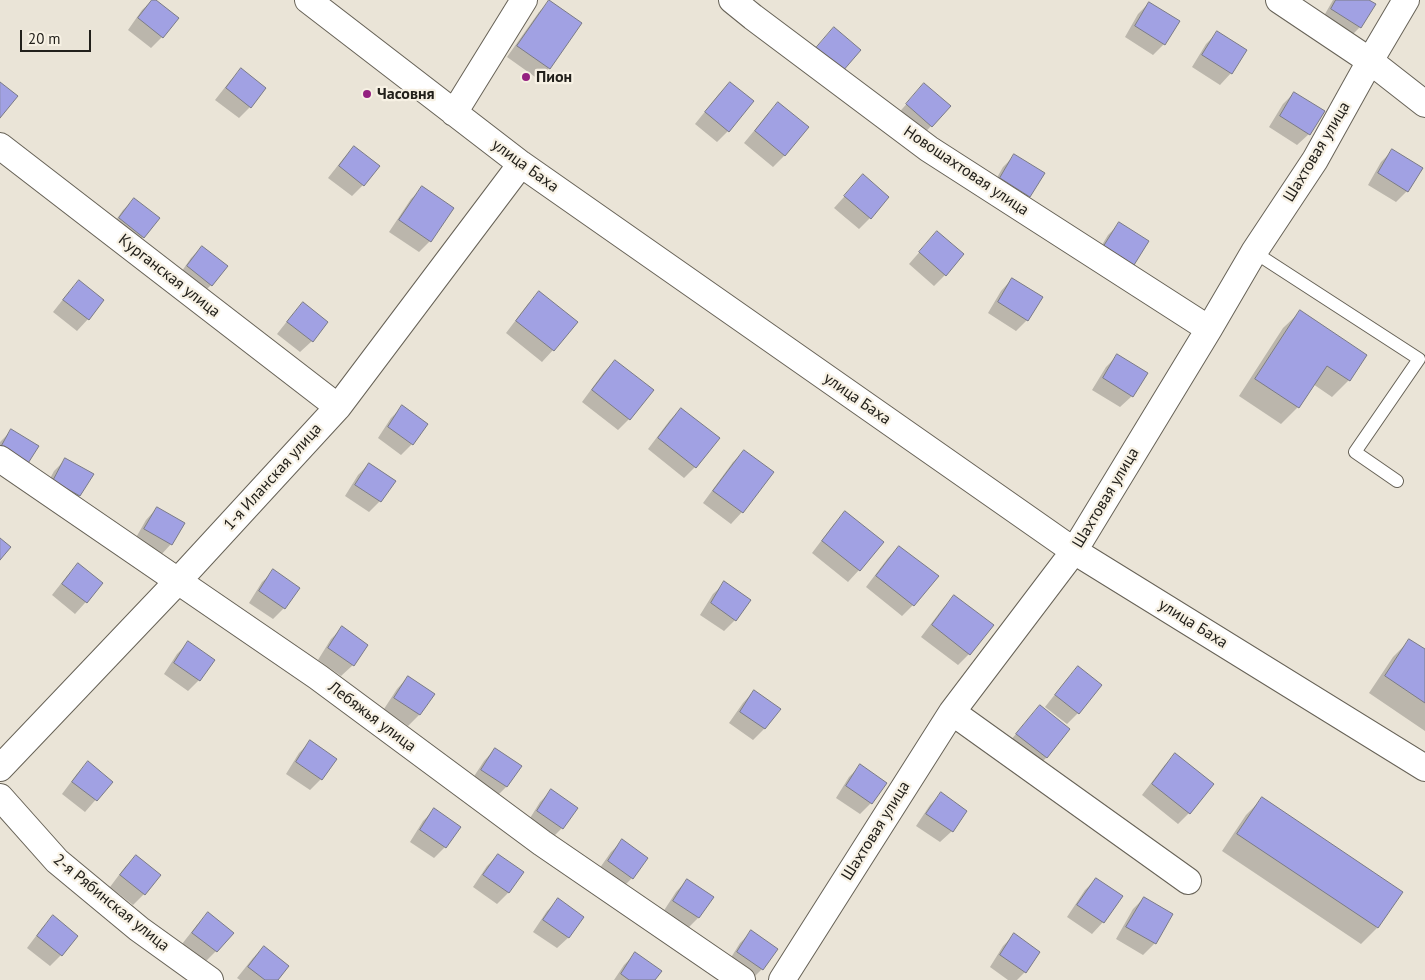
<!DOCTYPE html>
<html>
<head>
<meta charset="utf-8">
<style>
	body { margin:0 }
	#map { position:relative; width:1425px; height:980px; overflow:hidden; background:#eae4d7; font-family:"PT Sans",sans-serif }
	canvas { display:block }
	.scale { position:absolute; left:20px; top:30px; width:71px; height:22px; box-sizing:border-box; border:2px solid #22201b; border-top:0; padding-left:6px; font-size:15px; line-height:18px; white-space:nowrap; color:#22201b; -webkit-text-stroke:4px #f7f1e4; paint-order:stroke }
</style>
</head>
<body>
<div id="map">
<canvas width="1425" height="980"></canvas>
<div class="scale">20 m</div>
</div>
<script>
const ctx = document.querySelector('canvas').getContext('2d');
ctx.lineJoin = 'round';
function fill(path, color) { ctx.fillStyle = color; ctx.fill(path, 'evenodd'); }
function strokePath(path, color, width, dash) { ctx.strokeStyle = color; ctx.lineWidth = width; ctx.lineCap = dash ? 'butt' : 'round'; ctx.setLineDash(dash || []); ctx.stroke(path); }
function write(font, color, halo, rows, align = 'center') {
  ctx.font = font + ' "PT Sans",sans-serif'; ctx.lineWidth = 4.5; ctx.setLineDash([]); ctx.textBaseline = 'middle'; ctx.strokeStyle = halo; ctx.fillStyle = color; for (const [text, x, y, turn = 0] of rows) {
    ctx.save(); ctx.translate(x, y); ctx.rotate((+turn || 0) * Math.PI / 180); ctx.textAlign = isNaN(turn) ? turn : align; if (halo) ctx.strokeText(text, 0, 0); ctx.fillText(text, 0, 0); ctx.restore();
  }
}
const shadow = new Path2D(`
	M153,0H154L162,37L151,48L128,30L142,10Z
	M1333,0H1367L1374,5L1360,27L1349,38L1321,21Z
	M550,1L549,68L538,79L507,57L539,12Z
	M1149,3L1164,44L1153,55L1125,37L1138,14Z
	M1217,33L1231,73L1220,85L1192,67L1206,44Z
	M241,70L250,107L239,118L215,100L230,81Z
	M730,83L728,131L717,142L695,124L719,94Z
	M924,84L931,126L920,138L896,116Z
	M1294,93L1309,134L1297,145L1269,127L1283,104Z
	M778,104L807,128L784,156L773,167L744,143L767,115Z
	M354,147L363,185L352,196L328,178L343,159Z
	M1392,151L1421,169L1407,191L1396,202L1368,185L1381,162Z
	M1014,156L1029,196L1018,207L990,190L1003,167Z
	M863,176L870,218L859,229L834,208Z
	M423,188L430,241L419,252L389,232L411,199Z
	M135,199L143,237L132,248L109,230L123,210Z
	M1119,224L1148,242L1133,265L1122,276L1094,258L1108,235Z
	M937,232L945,275L934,286L909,264Z
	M202,247L211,285L200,296L177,278L191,258Z
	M1012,279L1027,320L1016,331L988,313L1001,291Z
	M79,282L103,300L88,319L77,331L53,312L68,293Z
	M539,293L576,322L553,350L542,362L506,333L528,304Z
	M303,303L327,322L312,341L300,352L277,334L292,315Z
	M1300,312L1349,380L1332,397L1313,384L1298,407L1281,424L1239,396L1283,328Z
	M1117,356L1146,374L1132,396L1120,407L1092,390L1106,367Z
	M615,361L629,419L618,430L582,402L604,372Z
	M402,407L412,444L401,455L378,438L391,418Z
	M681,409L695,467L684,478L648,449L670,420Z
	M11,431L0,471V442Z
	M745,451L742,512L731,524L703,503L733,462Z
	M65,460L92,475L79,496L68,507L43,492L54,471Z
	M369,464L380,501L369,512L345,496L358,475Z
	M157,508L183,524L171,544L160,556L134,541L146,520Z
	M845,513L882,542L859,570L848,582L812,553L834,524Z
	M899,547L913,605L902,616L866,587L888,558Z
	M78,565L102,584L75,614L52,595L67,576Z
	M274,571L284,608L273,619L249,603L262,582Z
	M725,583L735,620L724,631L700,615L713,594Z
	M955,596L992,625L969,654L958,665L921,637L943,608Z
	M342,628L353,665L341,676L318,660L331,639Z
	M1410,640L1425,651V731L1369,693L1393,657Z
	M188,643L199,680L188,691L164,674L177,654Z
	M1078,668V713L1067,724L1045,707L1067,679Z
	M408,677L433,695L419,715L408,726L384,709L397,689Z
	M754,691L779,709L764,729L753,740L729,723L743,703Z
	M1040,707L1068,730L1046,758L1035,769L1006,746L1029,718Z
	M310,742L321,779L310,790L286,774L299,753Z
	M495,749L520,767L506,787L495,798L471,781L484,761Z
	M1175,755L1189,813L1178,824L1142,795L1164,766Z
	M88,763L111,782L85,812L62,794L77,774Z
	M860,766L871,803L860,814L836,798L849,777Z
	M551,791L562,828L551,839L527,823L540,802Z
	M941,794L966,811L952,831L940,842L916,826L930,805Z
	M1263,798L1377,928L1361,944L1222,851L1246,815Z
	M434,810L445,847L434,858L410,842L423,821Z
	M622,841L632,878L621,889L597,872L611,852Z
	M498,855L508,893L497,904L473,887L487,866Z
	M136,856L144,894L133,905L110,887L125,867Z
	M1096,879L1103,922L1092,934L1067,917L1085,890Z
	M687,880L712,898L698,918L687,929L663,912L676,892Z
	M1144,898L1172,914L1154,944L1143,955L1116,939L1133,909Z
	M558,900L569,937L557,948L533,932L547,911Z
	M208,914L216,951L205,962L182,944L197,925Z
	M53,917L61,955L50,966L27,948L42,928Z
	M751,932L762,969L751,980L727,964L740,943Z
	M1014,935L1039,952L1025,972L1017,980H1008L990,967L1003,946Z
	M264,947L276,980H240L237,978L253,958Z
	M635,954L654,980H614L624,965Z`);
const building = new Path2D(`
	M152,0H156L179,18L163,38L138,18Z
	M549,0L582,23L550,69L517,46Z
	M1336,0H1369L1376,4L1361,28L1331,9Z
	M1149,2L1180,21L1165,45L1135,26Z
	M834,27L861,50L842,72L816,48Z
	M1217,31L1247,50L1232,74L1202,55Z
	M241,68L266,88L251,108L226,88Z
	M0,82L18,96L0,118Z
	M730,82L754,101L729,132L705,112Z
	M924,83L951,106L932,127L906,104Z
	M1294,92L1325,111L1310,135L1280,116Z
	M778,102L809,127L785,156L755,131Z
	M354,146L380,166L364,186L339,166Z
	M1392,149L1423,168L1408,192L1378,173Z
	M1014,154L1045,173L1030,197L1000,178Z
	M863,174L889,197L871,219L844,196Z
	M422,186L454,208L431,242L399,220Z
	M134,198L160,218L144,238L119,218Z
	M1119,222L1149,241L1134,265L1104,246Z
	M937,231L964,254L946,276L919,252Z
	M202,246L228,266L212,286L187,266Z
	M1012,278L1043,297L1028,321L998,302Z
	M79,280L104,300L89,320L63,300Z
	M539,291L578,322L554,351L516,321Z
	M303,302L328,322L313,342L287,322Z
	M1300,310L1367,355L1350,381L1327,366L1299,408L1255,379Z
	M1117,354L1148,373L1133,397L1103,378Z
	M615,360L654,390L630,420L592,390Z
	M402,405L428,424L413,445L388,427Z
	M681,408L720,438L696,468L658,438Z
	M11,429L39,446L25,468L0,449Z
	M744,450L774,472L743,513L713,491Z
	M65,458L94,474L80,496L53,481Z
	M369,463L396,481L381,502L355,485Z
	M157,507L185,523L172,545L144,529Z
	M845,511L884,542L860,571L822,541Z
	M0,538L11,547L0,560Z
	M899,546L939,576L914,606L876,576Z
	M78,563L103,583L87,603L62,584Z
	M273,569L300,588L285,609L259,591Z
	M724,581L751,600L736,621L711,603Z
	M954,595L994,625L970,655L932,625Z
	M342,626L368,645L354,666L328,648Z
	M1409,639L1425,649V703L1385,676Z
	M188,641L215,660L200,681L174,663Z
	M1078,666L1102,685L1079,714L1055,695Z
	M408,676L435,694L420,715L394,698Z
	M754,690L781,709L765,729L740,712Z
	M1040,705L1070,729L1047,758L1016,734Z
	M310,740L337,759L322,780L296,762Z
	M495,748L522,766L507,787L481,770Z
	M1175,753L1214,784L1190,814L1152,784Z
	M88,761L113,782L97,801L72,782Z
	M860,764L887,783L872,804L846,786Z
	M551,789L578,808L563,829L537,811Z
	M941,792L967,811L953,832L926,814Z
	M1262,797L1403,892L1378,928L1237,834Z
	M434,808L461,827L446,848L420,830Z
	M622,839L648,858L633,879L608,861Z
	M498,854L524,872L509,893L483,875Z
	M136,855L161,875L145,895L120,875Z
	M1096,878L1123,896L1104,923L1077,905Z
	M687,879L714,897L699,918L673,901Z
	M1144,897L1173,914L1156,944L1126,927Z
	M558,898L584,917L569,938L543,920Z
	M208,912L234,933L217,952L192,933Z
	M53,915L78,936L62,956L37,936Z
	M751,930L778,949L763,970L737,952Z
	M1014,933L1040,952L1026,973L1000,955Z
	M264,946L289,966L278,980H265L248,967Z
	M635,952L662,971L655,980H629L621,974Z`);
const lane = new Path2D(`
	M1254,252L1419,359L1355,452L1397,481`);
const street = new Path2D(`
	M308,0L521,164L1074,551L1425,768
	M732,0L753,17L929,149L1209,329
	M1279,0L1370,61L1425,104
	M454,113L524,0
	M0,146L338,407
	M0,459L318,677L542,843L742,980
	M952,712L1188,881
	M0,768L178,581L338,407L521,164
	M0,797L57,861L139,929L210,980
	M782,980L952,712L1074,551L1209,329L1254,252L1315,160L1370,61L1406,0`);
const markers = [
	[526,77,5,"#942180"],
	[367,94,5,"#942180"]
];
const poiNames = [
	["Пион",536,77],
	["Часовня",377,94]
];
const streetNames = [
	["Шахтовая улица",1317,152,-59],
	["улица Баха",525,166,36],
	["Новошахтовая улица",966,171,34],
	["Курганская улица",169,276,38],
	["улица Баха",857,399,35],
	["1-я Иланская улица",273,477,-48],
	["Шахтовая улица",1106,498,-59],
	["улица Баха",1193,624,32],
	["Лебяжья улица",372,717,37],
	["Шахтовая улица",876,831,-58],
	["2-я Рябинская улица",111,903,39]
];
fill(shadow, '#0003');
fill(building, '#a1a1e3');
strokePath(building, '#7a7a86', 1);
strokePath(lane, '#676257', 14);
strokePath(street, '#676257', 28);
strokePath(lane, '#fff', 12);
strokePath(street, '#fff', 26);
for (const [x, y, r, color] of markers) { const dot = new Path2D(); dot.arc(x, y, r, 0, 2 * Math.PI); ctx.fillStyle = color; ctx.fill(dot); strokePath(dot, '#f7f1e4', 2); }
write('bold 16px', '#22201b', '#f7f1e4', poiNames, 'left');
write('16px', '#22201b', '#f7f1e4', streetNames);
</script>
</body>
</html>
